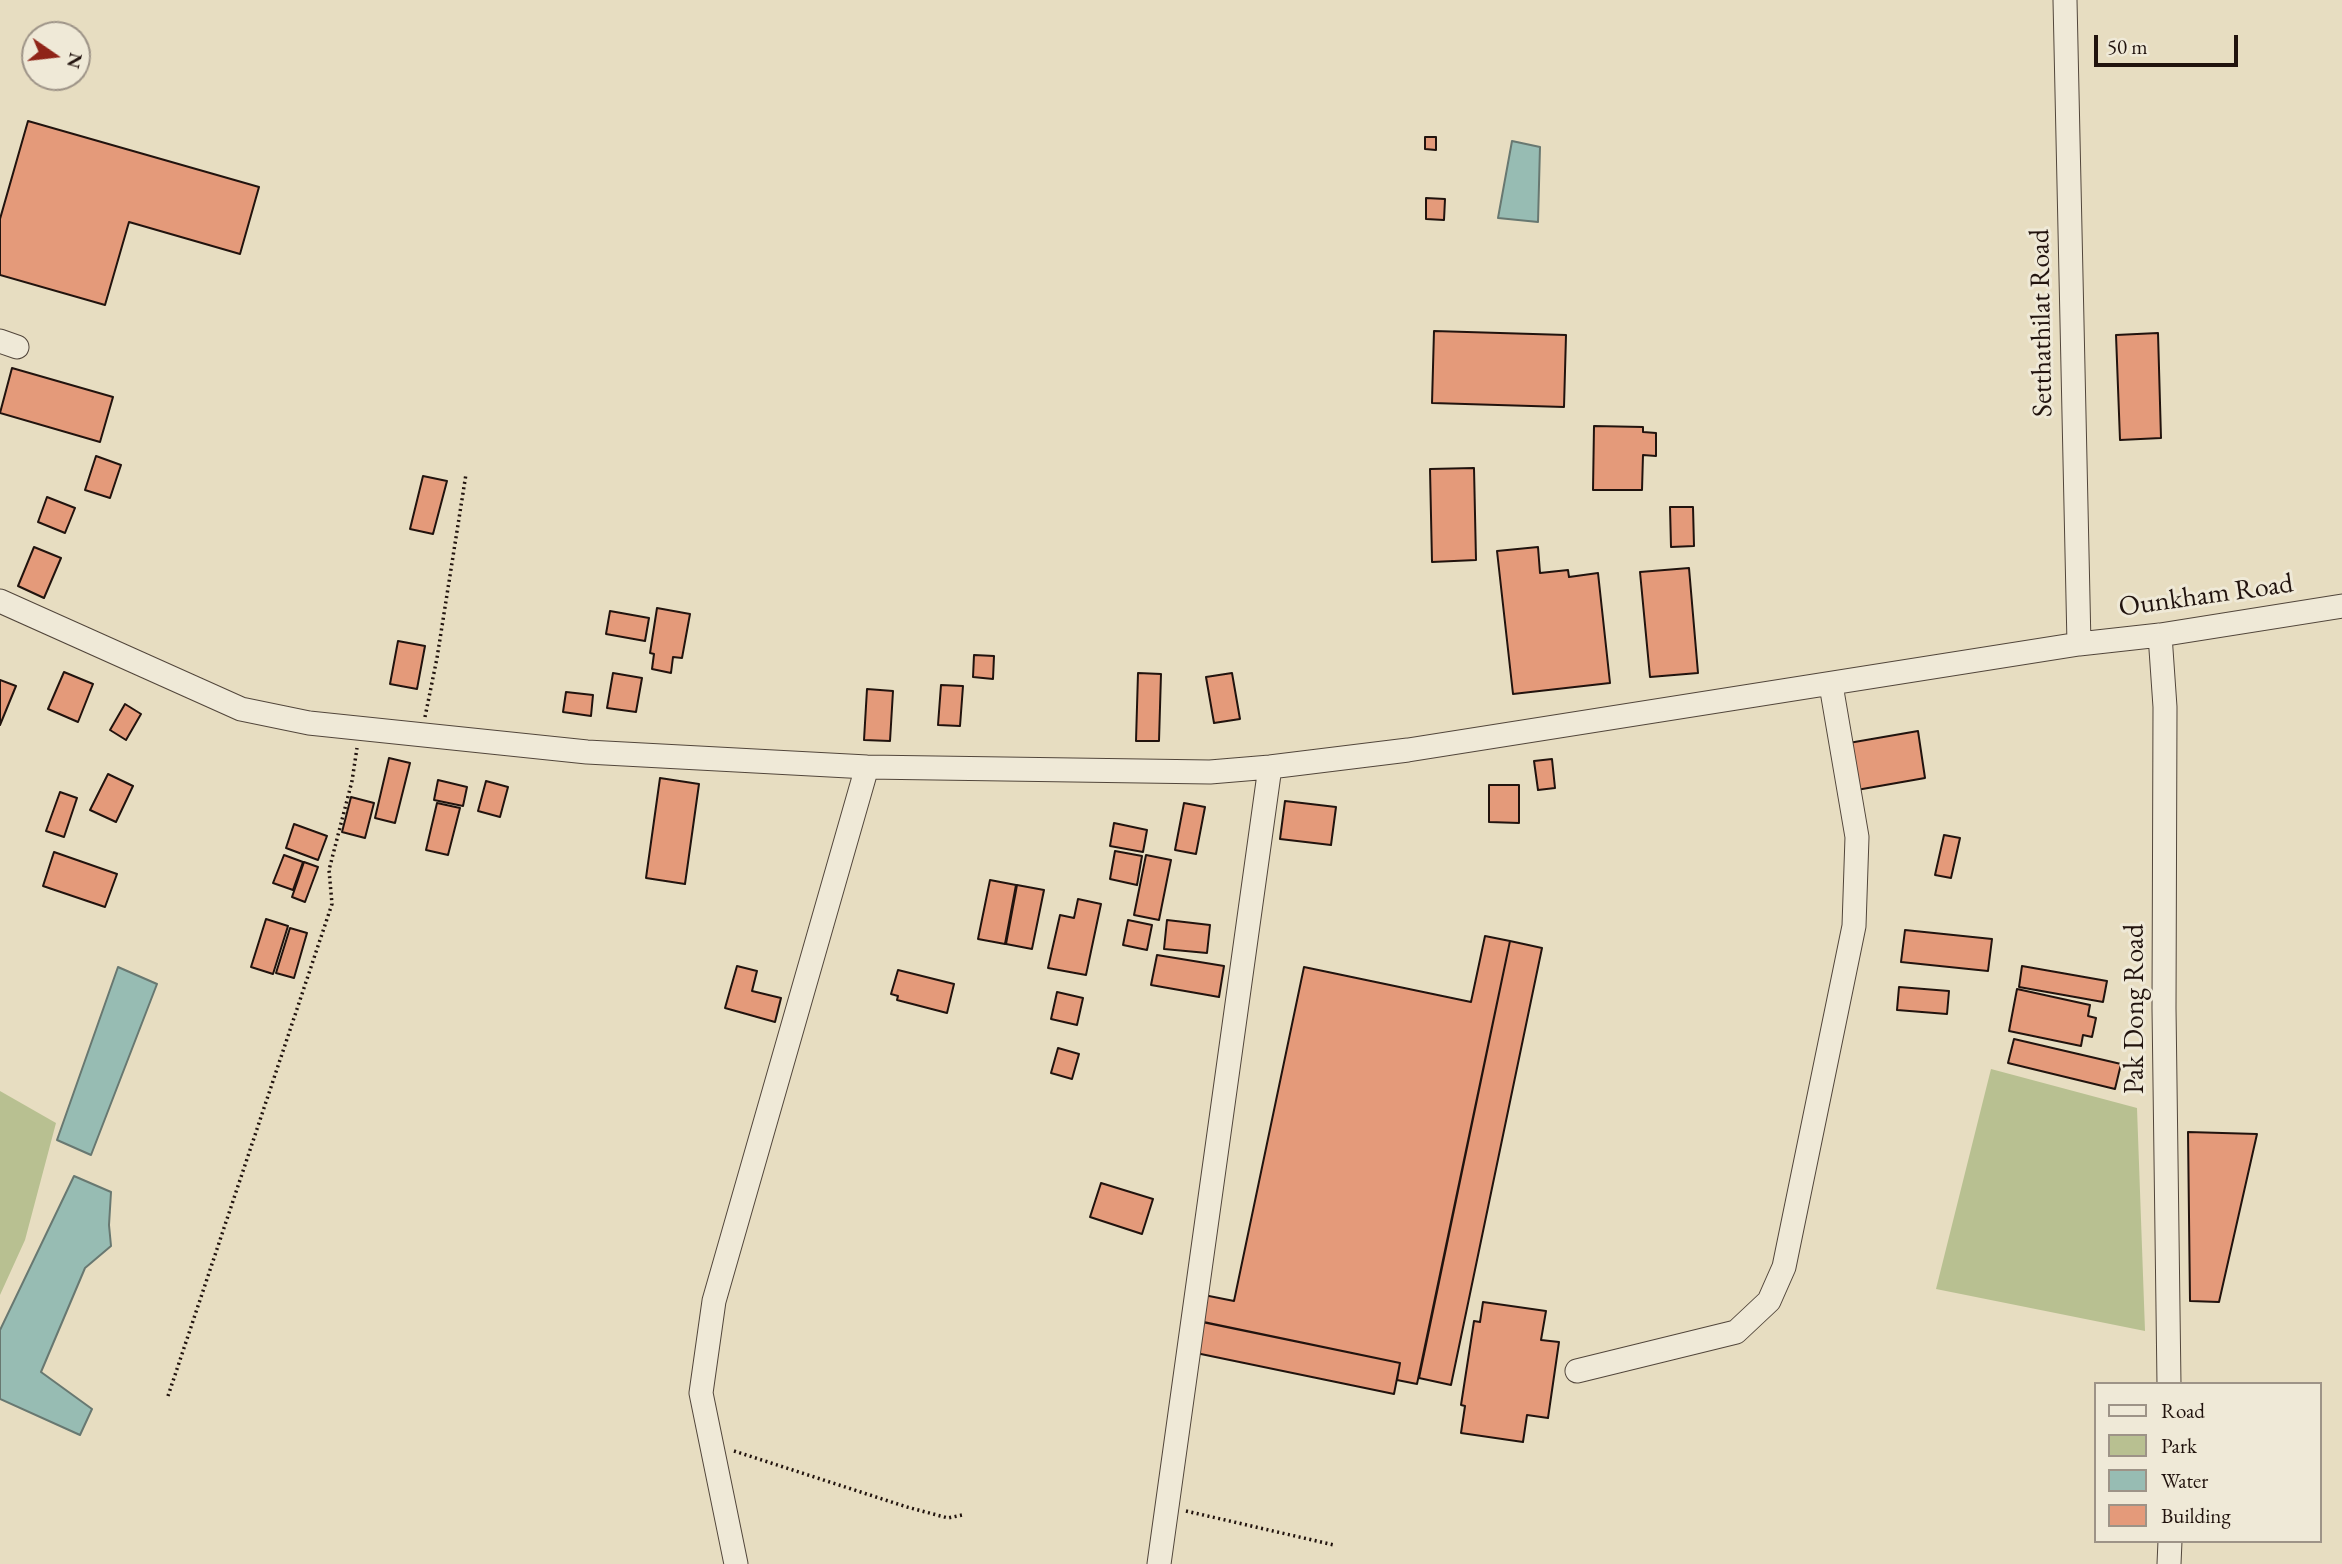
<!DOCTYPE html>
<html>
<head>
<meta charset="utf-8">
<style>
	body { margin:0 }
	#map { position:relative; width:2342px; height:1564px; overflow:hidden; background:#e7ddc1; font-family:"EB Garamond",serif }
	canvas { display:block }
	.legend { position:absolute; left:2094px; top:1382px; width:228px; height:161px; box-sizing:border-box; background:#efe9d7; border:2px solid #9d9387; margin:0; padding:9px 12px; list-style:none; font-size:21px; color:#21130e }
	.legend li { display:flex; align-items:center; gap:14px; height:35px }
	.legend b { width:35px; border:2px solid #9d9387 }
	.north { position:absolute; left:21px; top:21px; width:70px; height:70px; box-sizing:border-box; background:#efe9d7; border:2px solid #9d9387; border-radius:50%; rotate:104deg; font-size:19px; font-weight:700; line-height:28px; text-align:center; color:#21130e }
	.north::after { content:''; display:block; margin:auto; width:24px; height:32px; background:#8f2418; clip-path:polygon(50% 0,100% 100%,50% 72%,0 100%) }
	.scale { position:absolute; left:2094px; top:35px; width:144px; height:32px; box-sizing:border-box; border:4px solid #21130e; border-top:0; padding-left:9px; font-size:21px; line-height:24px; white-space:nowrap; color:#21130e; -webkit-text-stroke:5px #efe9d7; paint-order:stroke }
</style>
</head>
<body>
<div id="map">
<canvas width="2342" height="1564"></canvas>
<ul class="legend">
<li><b style="height:9px;background:#efe9d7"></b>Road</li>
<li><b style="height:19px;background:#b8c091"></b>Park</li>
<li><b style="height:19px;background:#97bcb3"></b>Water</li>
<li><b style="height:19px;background:#e49a7a"></b>Building</li>
</ul>
<div class="north">N</div>
<div class="scale">50 m</div>
</div>
<script>
const ctx = document.querySelector('canvas').getContext('2d');
ctx.lineJoin = 'round';
function fill(path, color) { ctx.fillStyle = color; ctx.fill(path, 'evenodd'); }
function strokePath(path, color, width, dash) { ctx.strokeStyle = color; ctx.lineWidth = width; ctx.lineCap = dash ? 'butt' : 'round'; ctx.setLineDash(dash || []); ctx.stroke(path); }
function write(font, color, halo, rows, align = 'center') {
  ctx.font = font + ' "EB Garamond",serif'; ctx.lineWidth = 6; ctx.setLineDash([]); ctx.textBaseline = 'middle'; ctx.strokeStyle = halo; ctx.fillStyle = color; for (const [text, x, y, turn = 0] of rows) {
    ctx.save(); ctx.translate(x, y); ctx.rotate((+turn || 0) * Math.PI / 180); ctx.textAlign = isNaN(turn) ? turn : align; if (halo) ctx.strokeText(text, 0, 0); ctx.fillText(text, 0, 0); ctx.restore();
  }
}
const green = new Path2D(`
	M1991,1069L2137,1108L2145,1331L1936,1289Z
	M0,1091L56,1123L25,1240L0,1295Z`);
const water = new Path2D(`
	M1512,141L1540,147L1538,222L1498,218Z
	M118,967L157,984L91,1155L57,1140Z
	M74,1176L111,1192L109,1225L111,1246L85,1268L41,1372L92,1409L80,1435L0,1399V1330Z`);
const building = new Path2D(`
	M28,121L259,187L240,254L129,222L105,305L0,275V219Z
	M1425,137H1436V150L1425,149Z
	M1426,198L1445,199L1444,220L1426,219Z
	M1434,331L1566,335L1564,407L1432,403Z
	M2158,333L2161,438L2120,440L2116,335Z
	M12,368L113,397L100,442L0,413Z
	M1594,426L1643,427V432L1656,433V456L1643,455L1642,490H1593Z
	M96,456L121,465L110,498L85,490Z
	M1474,468L1476,560L1432,562L1430,469Z
	M423,476L447,481L433,534L410,529Z
	M47,497L75,508L65,533L38,522Z
	M1670,507H1693L1694,546L1671,547Z
	M34,547L61,558L44,598L18,586Z
	M1538,547L1540,573L1568,570L1569,577L1598,573L1610,683L1513,694L1497,551Z
	M1689,568L1698,673L1650,677L1640,572Z
	M657,608L690,614L682,658L673,657L671,673L652,669L654,654L650,653Z
	M610,611L649,618L645,641L606,634Z
	M398,641L425,646L417,689L390,684Z
	M974,655L994,656L993,679L973,677Z
	M64,672L93,684L78,722L48,709Z
	M613,673L642,678L636,712L607,708Z
	M1138,673L1161,674L1159,741H1136Z
	M1232,673L1240,719L1214,723L1206,677Z
	M0,680L16,686L0,725Z
	M941,685L963,686L960,726L938,725Z
	M867,689L893,691L890,741L864,740Z
	M566,692L593,695L591,716L563,712Z
	M125,704L141,714L126,740L110,730Z
	M1918,731L1925,778L1851,791L1843,744Z
	M389,758L410,763L395,823L375,818Z
	M1552,759L1555,788L1538,790L1534,761Z
	M108,774L133,786L116,822L90,810Z
	M660,778L699,784L685,884L646,878Z
	M438,780L467,787L463,806L434,800Z
	M486,781L508,787L500,817L478,811Z
	M1489,785H1519V823L1489,822Z
	M60,792L77,798L64,837L46,831Z
	M351,797L374,803L365,838L342,832Z
	M1285,801L1336,807L1331,845L1280,839Z
	M437,803L460,808L448,855L426,850Z
	M1184,803L1205,807L1196,854L1175,850Z
	M1114,823L1147,830L1143,852L1110,846Z
	M294,824L327,836L318,860L286,848Z
	M1944,835L1960,838L1951,878L1935,875Z
	M1115,851L1142,856L1137,885L1110,879Z
	M54,852L117,874L105,907L43,886Z
	M284,855L303,862L293,890L273,883Z
	M1146,855L1171,860L1159,920L1134,915Z
	M304,862L318,867L305,902L292,897Z
	M990,880L1016,885L1005,944L978,939Z
	M1017,885L1044,890L1032,949L1006,944Z
	M1078,899L1101,904L1086,975L1048,968L1060,915L1074,918Z
	M266,919L288,926L273,974L251,967Z
	M1128,920L1152,925L1147,950L1123,945Z
	M1167,920L1210,925L1207,953L1164,949Z
	M290,928L307,933L294,978L276,973Z
	M1905,930L1992,939L1988,971L1901,962Z
	M1485,936L1510,941L1417,1384L1397,1380L1400,1363L1199,1321L1204,1295L1234,1301L1304,967L1471,1002Z
	M1510,941L1542,948L1451,1385L1419,1378Z
	M1157,955L1224,966L1219,997L1151,985Z
	M737,966L757,971L752,991L781,998L775,1022L725,1008Z
	M2022,966L2107,981L2103,1002L2019,987Z
	M898,970L954,984L947,1013L897,1000L898,996L891,994Z
	M1899,987L1949,991L1947,1014L1897,1010Z
	M2017,989L2090,1005L2088,1016L2096,1018L2092,1037L2083,1035L2081,1046L2009,1031Z
	M1057,992L1083,998L1077,1025L1051,1019Z
	M2014,1039L2121,1064L2115,1089L2008,1063Z
	M1058,1048L1079,1054L1072,1079L1051,1073Z
	M2188,1132L2257,1134L2219,1302L2190,1301Z
	M1101,1183L1153,1199L1142,1234L1090,1217Z
	M1483,1302L1546,1311L1541,1340L1559,1342L1548,1418L1527,1415L1523,1442L1461,1433L1465,1406L1461,1405L1474,1321L1480,1322Z
	M1202,1322L1400,1363L1394,1394L1196,1353Z`);
const path = new Path2D(`
	M425,717L437,658L466,474
	M168,1396L332,904L329,870L352,781L357,748
	M734,1451L907,1507L948,1518L962,1515
	M1186,1511L1334,1545`);
const minor = new Path2D(`
	M2065,0L2079,644
	M0,341L17,347
	M0,601L241,709L309,723L587,752L867,767L1210,772L1270,767L1408,750L2079,644L2160,635L2342,606
	M2160,635L2165,707L2164,1008L2169,1384
	M1577,1371L1736,1332L1769,1301L1784,1267L1854,926L1857,837L1831,685
	M736,1564L701,1393L714,1301L867,767
	M1159,1564L1270,767
	M2169,1564L2170,1541`);
const streetNames = [
	["Setthathilat Road",2042,323,-91],
	["Ounkham Road",2206,596,-8],
	["Pak Dong Road",2135,1009,-90]
];
fill(green, '#b8c091');
fill(water, '#97bcb3');
strokePath(water, '#687871', 2);
fill(building, '#e49a7a');
strokePath(building, '#21130e', 2);
strokePath(minor, '#52463b', 25);
strokePath(path, '#21130e', 3.5, [2, 3.5]);
strokePath(minor, '#efe9d7', 23);
write('28px', '#21130e', '#efe9d7', streetNames);
</script>
</body>
</html>
